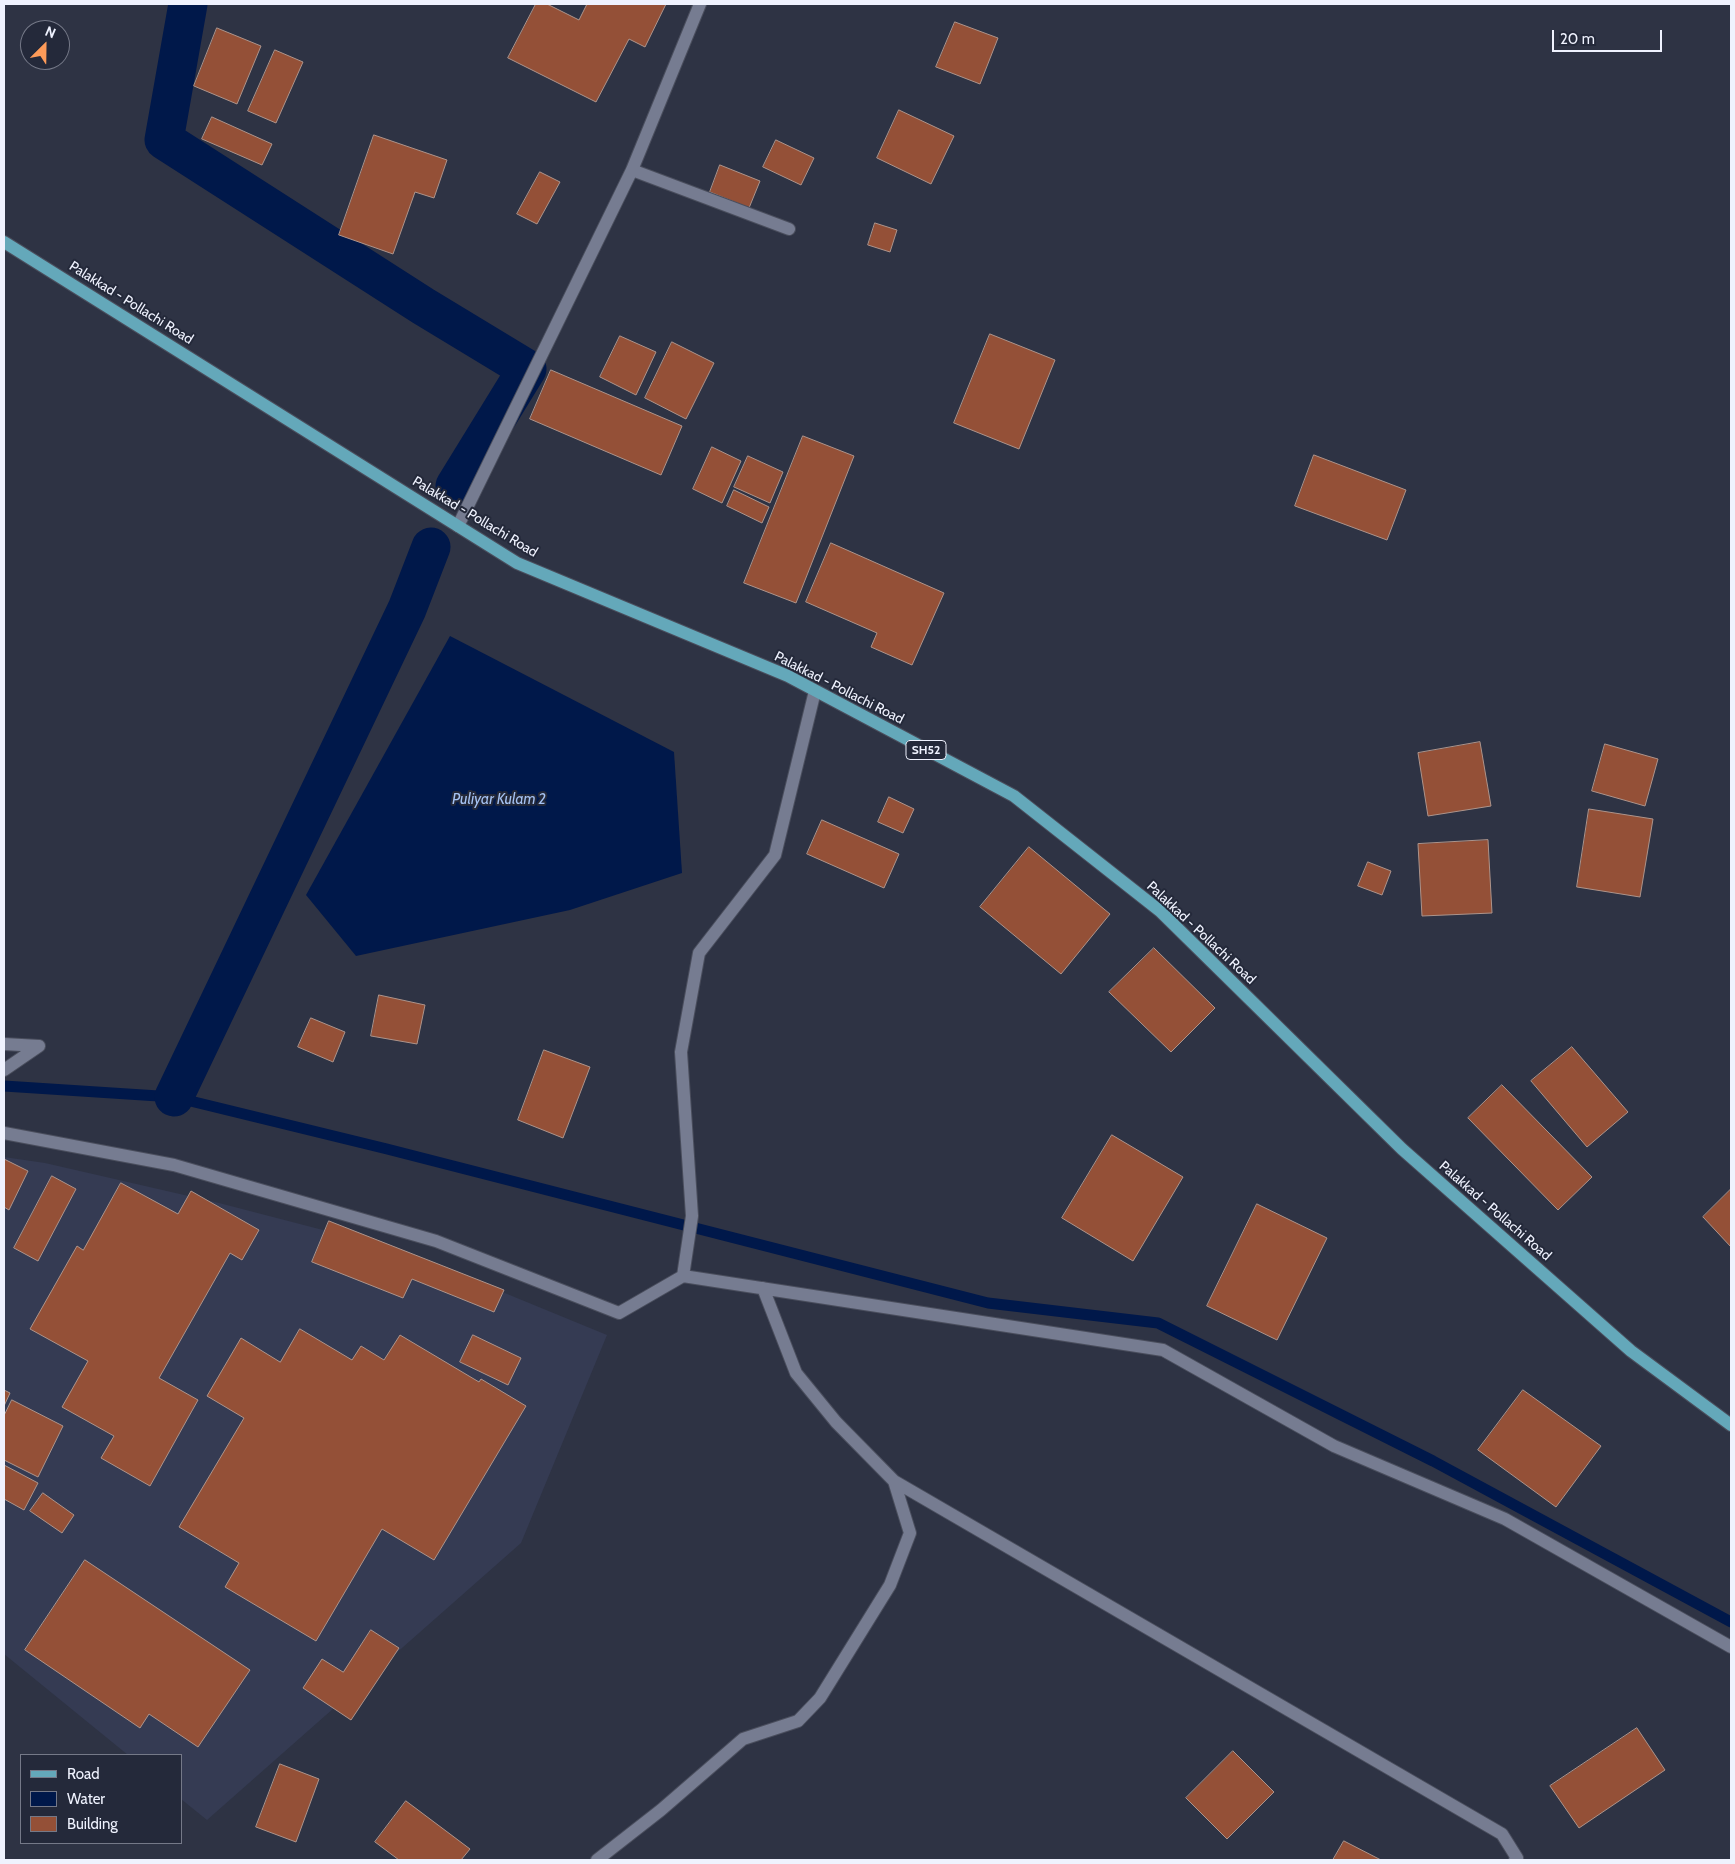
<!DOCTYPE html>
<html>
<head>
<meta charset="utf-8">
<style>
	body { margin:0 }
	#map { position:relative; width:1735px; height:1864px; overflow:hidden; background:#2e3344; font-family:Cabin,sans-serif }
	canvas { display:block }
	.frame { position:absolute; inset:0; border:5px solid #eff2fe; pointer-events:none }
	.legend { position:absolute; left:20px; top:1754px; width:162px; height:90px; box-sizing:border-box; background:#24293a; border:1px solid #757988; margin:0; padding:6px 9px; list-style:none; font-size:15px; color:#eff2fe }
	.legend li { display:flex; align-items:center; gap:10px; height:25px }
	.legend b { width:25px; border:1px solid #757988 }
	.north { position:absolute; left:20px; top:20px; width:50px; height:50px; box-sizing:border-box; background:#24293a; border:1px solid #757988; border-radius:50%; rotate:23deg; font-size:14px; font-weight:700; line-height:20px; text-align:center; color:#eff2fe }
	.north::after { content:''; display:block; margin:auto; width:18px; height:22px; background:#fe9b59; clip-path:polygon(50% 0,100% 100%,50% 72%,0 100%) }
	.scale { position:absolute; left:1552px; top:30px; width:110px; height:22px; box-sizing:border-box; border:2px solid #eff2fe; border-top:0; padding-left:6px; font-size:15px; line-height:18px; white-space:nowrap; color:#eff2fe; -webkit-text-stroke:4px #24293a; paint-order:stroke }
</style>
</head>
<body>
<div id="map">
<canvas width="1735" height="1864"></canvas>
<div class="frame"></div>
<ul class="legend">
<li><b style="height:6px;background:#64a8ba"></b>Road</li>
<li><b style="height:14px;background:#00184a"></b>Water</li>
<li><b style="height:14px;background:#945037"></b>Building</li>
</ul>
<div class="north">N</div>
<div class="scale">20 m</div>
</div>
<script>
const ctx = document.querySelector('canvas').getContext('2d');
ctx.lineJoin = 'round';
function fill(path, color) { ctx.fillStyle = color; ctx.fill(path, 'evenodd'); }
function strokePath(path, color, width, dash) { ctx.strokeStyle = color; ctx.lineWidth = width; ctx.lineCap = dash ? 'butt' : 'round'; ctx.setLineDash(dash || []); ctx.stroke(path); }
function write(font, color, halo, rows, align = 'center') {
  ctx.font = font + ' Cabin,sans-serif'; ctx.lineWidth = 4; ctx.setLineDash([]); ctx.textBaseline = 'middle'; ctx.strokeStyle = halo; ctx.fillStyle = color; for (const [text, x, y, turn = 0] of rows) {
    ctx.save(); ctx.translate(x, y); ctx.rotate((+turn || 0) * Math.PI / 180); ctx.textAlign = isNaN(turn) ? turn : align; if (halo) ctx.strokeText(text, 0, 0); ctx.fillText(text, 0, 0); ctx.restore();
  }
}
const built = new Path2D(`
	M4,1157L45,1163L219,1203L400,1250L607,1335L521,1543L207,1820L181,1799V1755H128L4,1654Z`);
const water = new Path2D(`
	M450,636L674,752L682,873L570,910L356,956L306,895Z`);
const stream = new Path2D(`
	M4,1086L174,1097L387,1149L988,1303L1158,1323L1433,1461L1731,1622`);
const canal = new Path2D(`
	M188,4L164,140L423,306L527,369L455,486
	M174,1097L407,609L431,547`);
const building = new Path2D(`
	M536,4H547L579,20L587,4H666L645,47L629,39L596,102L508,58Z
	M955,22L998,38L980,84L936,67Z
	M217,28L261,46L237,104L194,86Z
	M275,50L303,62L276,123L248,111Z
	M899,110L954,136L931,184L877,158Z
	M212,117L272,144L262,165L202,139Z
	M374,135L447,160L434,198L415,192L393,254L339,235Z
	M776,140L814,158L801,185L763,167Z
	M720,165L760,181L749,208L710,192Z
	M540,172L560,182L537,224L517,214Z
	M875,223L897,230L890,252L868,245Z
	M990,334L1055,360L1019,449L954,423Z
	M620,336L656,352L636,395L600,377Z
	M672,342L714,363L686,419L645,398Z
	M551,370L682,426L661,475L530,419Z
	M803,436L854,456L796,603L744,583Z
	M712,447L741,461L722,503L693,489Z
	M1314,455L1406,490L1387,540L1295,506Z
	M748,456L783,472L770,503L734,487Z
	M734,490L769,507L762,523L727,506Z
	M831,543L944,593L912,665L871,647L877,633L806,602Z
	M1480,742L1491,806L1428,816L1418,753Z
	M1605,744L1658,759L1645,806L1592,791Z
	M889,797L914,809L903,833L878,822Z
	M1589,809L1653,819L1640,897L1577,887Z
	M822,820L899,854L884,888L807,854Z
	M1488,840L1492,913L1422,916L1418,844Z
	M1029,847L1110,914L1061,974L980,907Z
	M1368,862L1391,871L1382,895L1358,886Z
	M1154,948L1215,1008L1171,1052L1109,992Z
	M379,995L425,1005L417,1044L371,1036Z
	M311,1018L345,1032L333,1062L298,1047Z
	M1572,1047L1628,1112L1587,1147L1531,1081Z
	M544,1050L590,1067L563,1138L518,1120Z
	M1502,1085L1592,1177L1558,1210L1468,1118Z
	M1112,1135L1183,1177L1133,1261L1062,1218Z
	M4,1159L28,1171L9,1210L4,1207Z
	M52,1176L76,1189L38,1261L14,1248Z
	M121,1183L178,1214L191,1191L259,1230L242,1260L230,1253L159,1378L198,1400L150,1486L101,1458L114,1436L62,1407L88,1361L30,1329L77,1246L83,1250Z
	M1731,1189V1247L1703,1217Z
	M1257,1204L1327,1238L1277,1340L1207,1306Z
	M329,1221L504,1290L494,1312L412,1279L403,1298L312,1262Z
	M300,1329L352,1360L361,1346L384,1360L400,1335L479,1382L481,1379L526,1406L434,1560L382,1529L316,1641L225,1587L239,1563L179,1527L244,1418L207,1396L241,1338L280,1362Z
	M473,1335L521,1358L508,1385L460,1362Z
	M4,1390L10,1393L4,1406Z
	M1523,1390L1601,1446L1556,1507L1478,1450Z
	M12,1400L63,1426L38,1477L4,1460V1416Z
	M4,1465L38,1483L24,1510L4,1499Z
	M43,1493L74,1515L62,1533L30,1511Z
	M85,1560L250,1670L198,1747L149,1714L140,1728L25,1650Z
	M371,1630L399,1648L351,1720L303,1688L322,1659L343,1672Z
	M1637,1728L1665,1770L1579,1828L1550,1786Z
	M1233,1751L1274,1792L1227,1839L1186,1798Z
	M280,1764L319,1779L296,1842L256,1827Z
	M406,1801L470,1849L461,1860H399L375,1842Z
	M1344,1841L1381,1860H1333Z`);
const minor = new Path2D(`
	M632,170L789,229
	M458,526L632,170L700,4
	M4,1044L39,1046
	M4,1070L39,1046
	M4,1133L174,1165L436,1241L619,1313L683,1276L692,1216L681,1052L699,953L775,855L815,691
	M683,1276L1163,1350L1334,1446L1505,1519L1731,1647
	M894,1481L1502,1834L1517,1858L1515,1860
	M597,1860L661,1810L743,1739L798,1721L820,1698L890,1585L910,1533L894,1481L836,1422L796,1373L763,1288`);
const major = new Path2D(`
	M4,242L517,563L788,676L1014,796L1160,911L1402,1149L1631,1351L1731,1425`);
const shields = [
	[926,750,40]
];
const shieldNames = [
	["SH52",926,750]
];
const streetNames = [
	["Palakkad - Pollachi Road",131,303,32],
	["Palakkad - Pollachi Road",475,517,31],
	["Palakkad - Pollachi Road",839,688,27],
	["Palakkad - Pollachi Road",1201,933,43],
	["Palakkad - Pollachi Road",1495,1211,41]
];
const waterNames = [
	["Puliyar Kulam 2",499,800]
];
fill(built, '#353b53');
fill(water, '#00184a');
strokePath(stream, '#00184a', 11);
strokePath(canal, '#00184a', 39);
fill(building, '#945037');
strokePath(building, '#ad948b', 1);
strokePath(minor, '#4a4e5d', 14);
strokePath(major, '#4a4e5d', 14);
strokePath(minor, '#767c91', 12);
strokePath(major, '#64a8ba', 12);
for (const [x, y, w] of shields) { const box = new Path2D(); box.roundRect(x - w / 2, y - 9.5, w, 19, 4); ctx.fillStyle = '#24293a'; ctx.fill(box); strokePath(box, '#eff2fe', 1); }
write('bold 12px', '#eff2fe', null, shieldNames);
write('14px', '#eff2fe', '#24293a', streetNames);
write('italic 15px', '#a5c2f3', '#24293a', waterNames);
</script>
</body>
</html>
